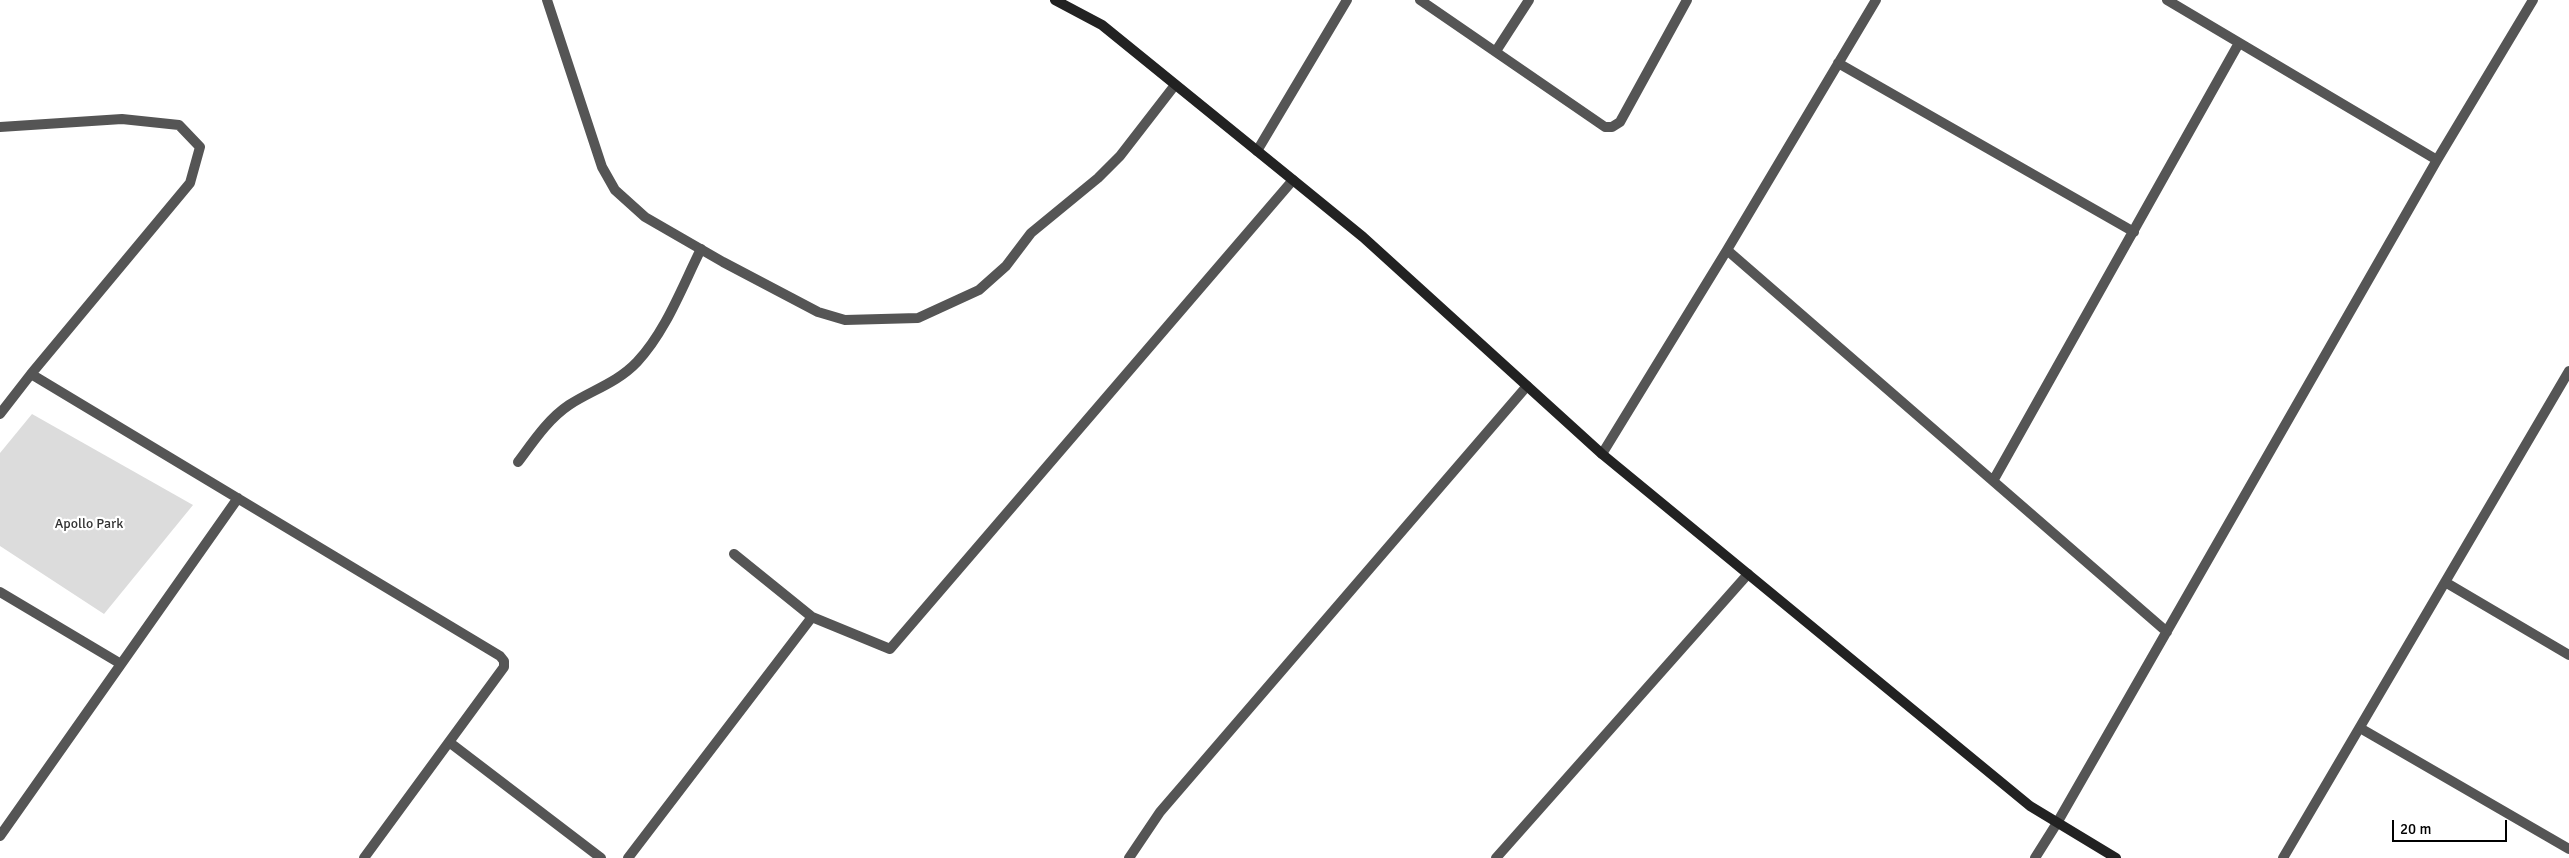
<!DOCTYPE html>
<html>
<head>
<meta charset="utf-8">
<style>
	body { margin:0 }
	#map { position:relative; width:2569px; height:858px; overflow:hidden; background:#fff; font-family:Signika,sans-serif }
	canvas { display:block }
	.scale { position:absolute; left:2392px; top:820px; width:115px; height:22px; box-sizing:border-box; border:2px solid #000; border-top:0; padding-left:6px; font-size:15px; line-height:18px; white-space:nowrap; color:#000; -webkit-text-stroke:4px #fff; paint-order:stroke }
</style>
</head>
<body>
<div id="map">
<canvas width="2569" height="858"></canvas>
<div class="scale">20 m</div>
</div>
<script>
const ctx = document.querySelector('canvas').getContext('2d');
ctx.lineJoin = 'round';
function fill(path, color) { ctx.fillStyle = color; ctx.fill(path, 'evenodd'); }
function strokePath(path, color, width, dash) { ctx.strokeStyle = color; ctx.lineWidth = width; ctx.lineCap = dash ? 'butt' : 'round'; ctx.setLineDash(dash || []); ctx.stroke(path); }
function write(font, color, halo, rows, align = 'center') {
  ctx.font = font + ' Signika,sans-serif'; ctx.lineWidth = 4.5; ctx.setLineDash([]); ctx.textBaseline = 'middle'; ctx.strokeStyle = halo; ctx.fillStyle = color; for (const [text, x, y, turn = 0] of rows) {
    ctx.save(); ctx.translate(x, y); ctx.rotate((+turn || 0) * Math.PI / 180); ctx.textAlign = isNaN(turn) ? turn : align; if (halo) ctx.strokeText(text, 0, 0); ctx.fillText(text, 0, 0); ctx.restore();
  }
}
const green = new Path2D(`
	M32,414L193,505L104,614L0,546V453Z`);
const lane = new Path2D(`
	M518,462C533,442 548,419 569,405C592,390 617,383 637,362C666,331 682,287 701,249`);
const street = new Path2D(`
	M547,0L602,167L615,190L645,217L723,262L818,312L845,320L918,318L979,290L1006,266L1031,233L1098,178L1120,156L1175,85
	M1420,0L1605,127H1612L1620,122L1687,0
	M2167,0L2437,160
	M1496,51L1529,0
	M1838,63L2134,232
	M0,127L122,119L179,125L200,147L190,183L31,374L500,656L504,661V667L364,858
	M1257,151L1347,0
	M1727,250L2167,632
	M0,414L31,374
	M1602,454L1727,250L1876,0
	M1993,481L2239,43
	M734,554L812,617
	M2445,582L2569,655
	M0,592L121,664
	M2360,728L2569,849
	M449,742L601,858
	M0,836L238,498
	M628,858L812,617L890,649L1293,180
	M1129,858L1160,812L1527,386
	M1496,858L1748,574
	M2035,858L2057,823L2437,160L2533,0
	M2283,858L2569,371`);
const secondary = new Path2D(`
	M1055,0L1102,25L1293,180L1363,237L1602,454L2030,806L2116,858`);
const parkNames = [
	["Apollo Park",89,524]
];
fill(green, '#dcdcdc');
strokePath(lane, '#555', 10);
strokePath(street, '#555', 10);
strokePath(secondary, '#222', 10);
write('14px', '#333', '#fff', parkNames);
</script>
</body>
</html>
